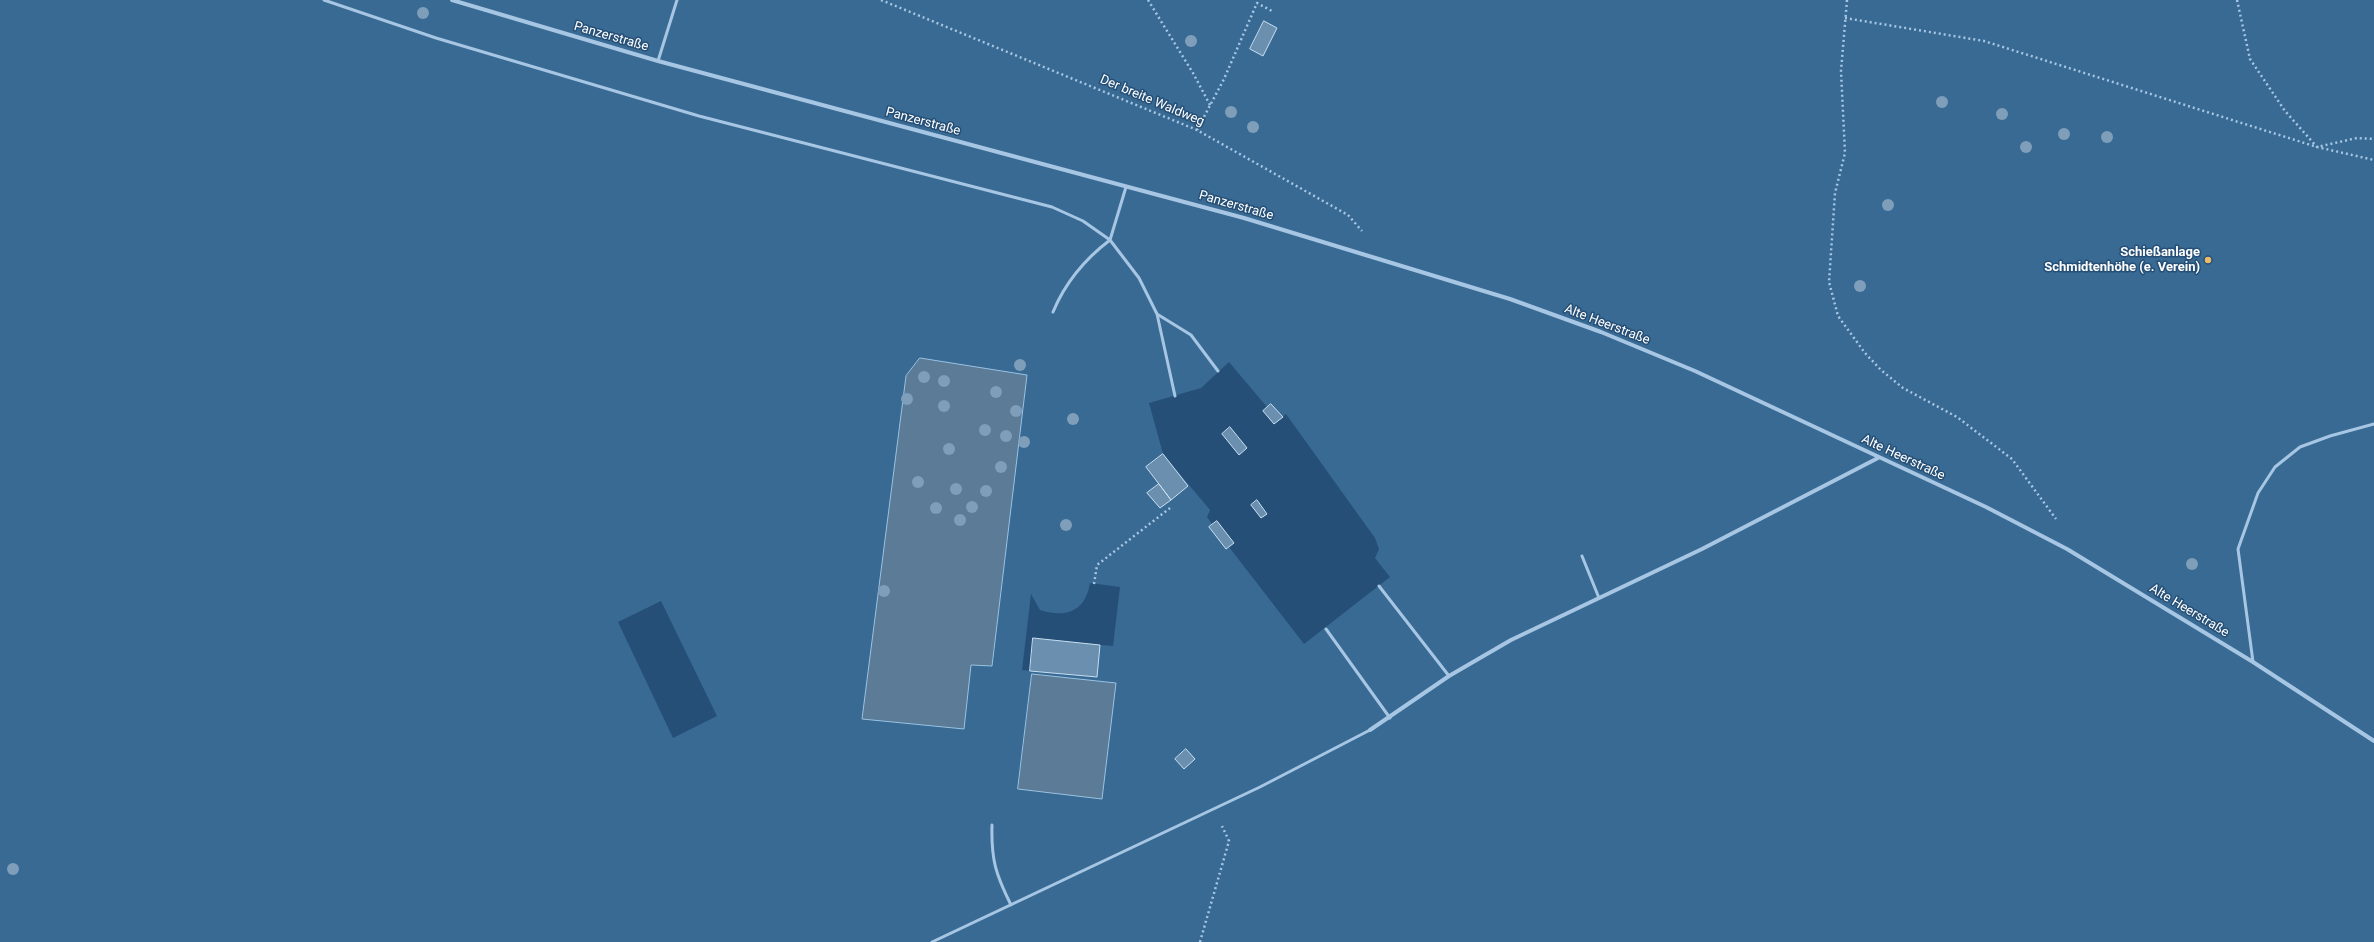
<!DOCTYPE html>
<html>
<head>
<meta charset="utf-8">
<style>
	body { margin:0 }
	canvas { display:block; background:#254f76 }
</style>
</head>
<body>
<canvas width="2374" height="942"></canvas>
<script>
const ctx = document.querySelector('canvas').getContext('2d');
ctx.lineJoin = 'round';
function fill(path, color) { ctx.fillStyle = color; ctx.fill(path, 'evenodd'); }
function strokePath(path, color, width, dash) { ctx.strokeStyle = color; ctx.lineWidth = width; ctx.lineCap = dash ? 'butt' : 'round'; ctx.setLineDash(dash || []); ctx.stroke(path); }
function write(font, color, halo, rows, align = 'center') {
  ctx.font = font + ' Roboto,sans-serif'; ctx.lineWidth = 3; ctx.setLineDash([]); ctx.textBaseline = 'middle'; ctx.strokeStyle = halo; ctx.fillStyle = color; for (const [text, x, y, turn = 0] of rows) {
    ctx.save(); ctx.translate(x, y); ctx.rotate((+turn || 0) * Math.PI / 180); ctx.textAlign = isNaN(turn) ? turn : align; if (halo) ctx.strokeText(text, 0, 0); ctx.fillText(text, 0, 0); ctx.restore();
  }
}
const green = new Path2D(`
	M0,0H2374V942H0ZM921,358L1005,553L992,666L971,664L901,424L906,376ZM1229,362L1267,407L1263,411L1274,424L1286,414L1375,538L1379,549L1375,558L1390,577L1304,644L1229,547L1234,543L1217,521L1212,524L1207,517L1210,510L1163,454L1149,403L1201,388ZM1090,583L1120,587L1113,646L1100,645L1097,677L1022,670L1031,594L1040,610C1066,618 1085,612 1090,583ZM661,601L717,716L673,738L618,622Z`);
const water = new Path2D(`
	M920,358L1027,375L992,666L971,665L964,729L862,719L906,376Z
	M1032,674L1116,683L1102,799L1018,789Z`);
const building = new Path2D(`
	M1264,21L1277,28L1263,56L1250,49Z
	M1271,404L1283,417L1274,424L1263,411Z
	M1230,427L1247,448L1239,455L1222,434Z
	M1163,454L1188,486L1171,500L1146,467Z
	M1159,484L1171,500L1160,508L1147,493Z
	M1257,500L1267,514L1261,518L1251,505Z
	M1217,521L1234,543L1226,549L1209,527Z
	M1033,638L1100,645L1097,677L1030,671Z
	M1186,749L1195,759L1184,769L1175,759Z`);
const path = new Path2D(`
	M881,0L1197,130L1348,215L1362,231
	M1148,0L1193,73L1210,105
	M1847,0L1841,71L1845,153L1835,193L1829,282L1838,316L1865,353L1881,370L1903,388L1957,417L2012,459L2056,519
	M2237,0L2250,59L2285,111L2317,147L2357,138L2374,139
	M1845,18L1984,41L2317,147L2374,160
	M1197,130L1224,79L1257,3L1272,11
	M1094,584L1097,565L1170,508
	M1200,942L1229,841L1222,826`);
const service = new Path2D(`
	M324,0L436,38L699,116L1052,207L1083,221L1110,240C1085,259 1065,283 1053,312
	M658,61L677,0
	M1126,187L1110,240L1139,278L1157,314L1175,396
	M1157,314L1191,335L1218,371
	M1582,556L1599,598
	M1379,586L1449,676
	M1326,629L1390,718
	M2253,662L2238,549L2258,493L2275,467L2300,447L2330,436L2374,424
	M992,825C991,860 996,875 1011,905
	M932,942L1260,787L1370,730`);
const minor = new Path2D(`
	M452,0L658,61L1244,218L1510,299L1601,332L1695,371L1986,507L2067,549L2253,662L2374,741
	M1370,730L1449,676L1511,640L1702,549L1878,458`);
const trees = [
	[423,13],
	[1191,41],
	[1942,102],
	[1231,112],
	[2002,114],
	[1253,127],
	[2064,134],
	[2107,137],
	[2026,147],
	[1888,205],
	[1860,286],
	[1020,365],
	[924,377],
	[944,381],
	[996,392],
	[907,399],
	[944,406],
	[1016,411],
	[1073,419],
	[985,430],
	[1006,436],
	[1024,442],
	[949,449],
	[1001,467],
	[918,482],
	[956,489],
	[986,491],
	[972,507],
	[936,508],
	[960,520],
	[1066,525],
	[2192,564],
	[884,591],
	[13,869]
];
const markers = [
	[2208,260,4,"#ecbb6a"]
];
const streetNames = [
	["Panzerstraße",611,37,16],
	["Der breite Waldweg",1152,101,23],
	["Panzerstraße",923,122,15],
	["Panzerstraße",1236,206,16],
	["Alte Heerstraße",1607,325,21],
	["Alte Heerstraße",1903,458,25],
	["Alte Heerstraße",2189,611,31]
];
const poiNames = [
	["Schießanlage",2200,253],
	["Schmidtenhöhe (e. Verein)",2200,268]
];
fill(green, '#386a94');
fill(water, '#5b7b97');
strokePath(water, '#9ac2e3', 1);
fill(building, '#6a8faf');
strokePath(building, '#c8dff2', 1);
strokePath(path, '#a6c6e3', 2.5, [2, 3]);
strokePath(service, '#a6c6e3', 3);
strokePath(minor, '#a6c6e3', 4);
ctx.fillStyle = '#7f9eba';
for (const [x, y] of trees) { ctx.beginPath(); ctx.arc(x, y, 6, 0, 2 * Math.PI); ctx.fill(); }
for (const [x, y, r, color] of markers) { const dot = new Path2D(); dot.arc(x, y, r, 0, 2 * Math.PI); ctx.fillStyle = color; ctx.fill(dot); strokePath(dot, '#254f76', 1.5); }
write('13px', '#fff', '#254f76', streetNames);
write('bold 13px', '#fff', '#254f76', poiNames, 'right');
</script>
</body>
</html>
